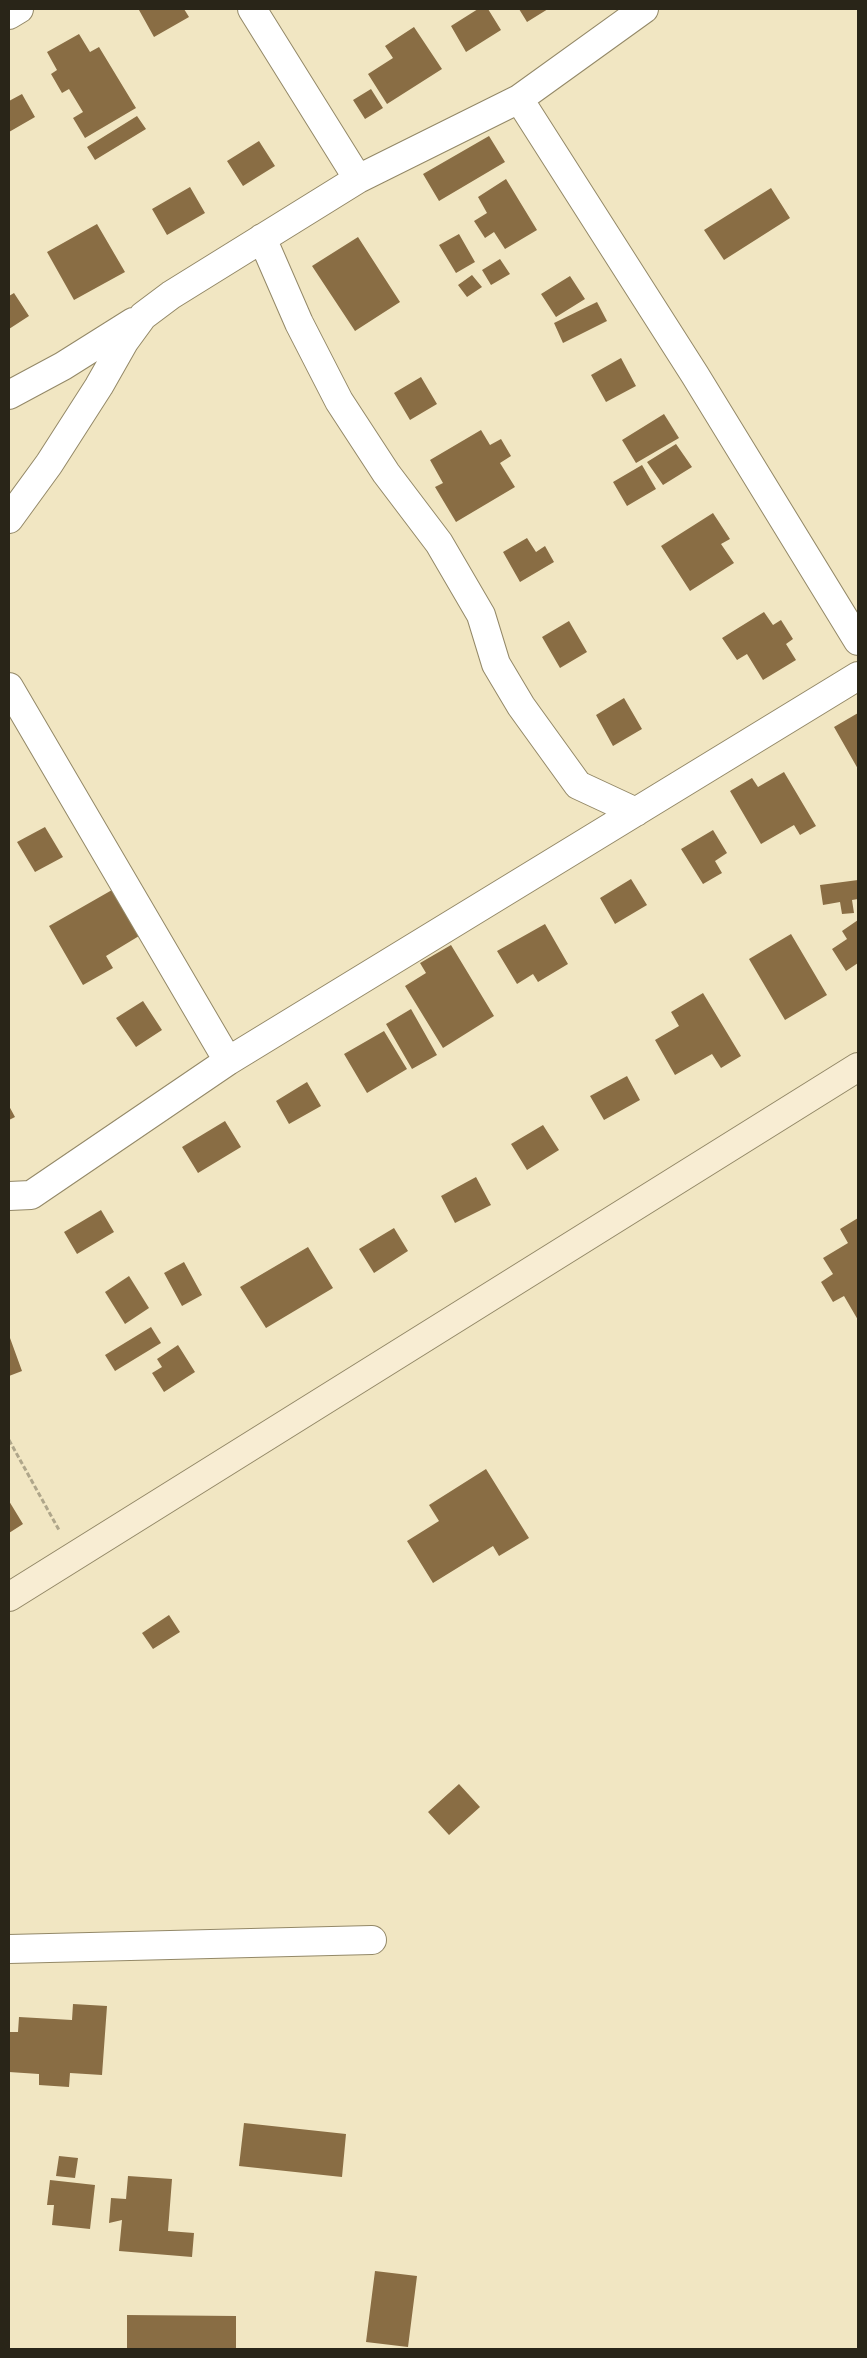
<!DOCTYPE html>
<html>
<head>
<meta charset="utf-8">
<style>
	body { margin:0 }
	#map { position:relative; width:867px; height:2358px; overflow:hidden; background:#f1e6c2; font-family:Cabin,sans-serif }
	canvas { display:block }
	.frame { position:absolute; inset:0; border:10px solid #292518; pointer-events:none }
</style>
</head>
<body>
<div id="map">
<canvas width="867" height="2358"></canvas>
<div class="frame"></div>
</div>
<script>
const ctx = document.querySelector('canvas').getContext('2d');
ctx.lineJoin = 'round';
function fill(path, color) { ctx.fillStyle = color; ctx.fill(path, 'evenodd'); }
function strokePath(path, color, width, dash) { ctx.strokeStyle = color; ctx.lineWidth = width; ctx.lineCap = dash ? 'butt' : 'round'; ctx.setLineDash(dash || []); ctx.stroke(path); }
const building = new Path2D(`
	M142,9H184L189,17L154,37L139,10Z
	M478,9H488L501,30L466,52L451,26Z
	M519,9H548L527,22Z
	M414,27L442,69L387,104L368,74L393,58L385,46Z
	M79,34L90,52L99,47L136,108L85,138L73,118L83,112L69,89L62,93L51,74L57,70L47,52Z
	M371,89L383,108L365,119L353,100Z
	M22,94L35,117L9,132V101Z
	M137,116L146,129L95,160L87,147Z
	M489,136L505,162L439,201L423,174Z
	M259,141L275,166L243,186L227,161Z
	M506,179L537,230L505,249L494,232L485,238L474,221L487,213L478,197Z
	M190,187L205,213L167,235L152,209Z
	M771,188L790,218L724,260L704,230Z
	M97,224L125,272L74,300L47,252Z
	M459,234L475,262L456,273L439,245Z
	M358,237L400,302L355,331L312,266Z
	M500,259L510,274L491,285L482,270Z
	M472,275L482,287L467,297L458,285Z
	M570,276L585,299L556,317L541,294Z
	M14,293L29,316L9,329V296Z
	M597,302L607,321L563,343L554,323Z
	M621,358L636,386L606,402L591,375Z
	M421,377L437,404L410,420L394,393Z
	M664,414L679,438L636,463L622,440Z
	M481,430L490,445L501,439L511,456L500,463L515,487L456,522L435,487L443,483L430,460Z
	M676,444L692,467L663,485L647,462Z
	M642,465L656,489L627,506L613,482Z
	M713,513L730,539L721,544L734,563L690,591L661,546Z
	M527,538L536,552L545,546L554,562L520,582L503,552Z
	M764,612L773,625L781,620L793,639L786,644L796,660L763,680L747,654L737,660L722,638Z
	M569,621L587,652L560,668L542,637Z
	M624,698L642,729L613,746L596,715Z
	M858,713V769L834,727Z
	M784,772L816,826L800,835L794,825L761,844L730,791L752,778L758,787Z
	M45,827L63,857L35,872L17,842Z
	M713,830L727,853L715,861L722,873L703,884L681,849Z
	M631,879L647,905L615,924L600,898Z
	M858,880V899L852,900L854,913L842,914L840,902L823,905L820,885Z
	M112,890L139,936L106,956L113,968L83,985L49,926Z
	M858,920V963L846,971L832,949L847,939L842,931Z
	M545,924L568,964L538,982L533,974L517,984L497,951Z
	M791,934L827,995L785,1020L749,959Z
	M451,945L494,1016L443,1048L405,986L426,973L420,963Z
	M703,993L741,1056L721,1068L712,1054L675,1075L655,1040L679,1026L671,1012Z
	M143,1001L162,1030L136,1047L116,1018Z
	M411,1009L437,1055L412,1069L386,1024Z
	M384,1031L407,1069L367,1093L344,1054Z
	M627,1076L640,1100L604,1120L590,1096Z
	M307,1082L321,1106L289,1124L276,1101Z
	M9,1106L15,1117L9,1120Z
	M225,1121L241,1147L198,1173L182,1147Z
	M543,1125L559,1150L527,1170L511,1144Z
	M476,1177L491,1205L455,1223L441,1196Z
	M101,1210L114,1232L77,1254L64,1232Z
	M858,1218V1320L844,1296L833,1302L821,1282L833,1274L823,1258L848,1243L840,1229Z
	M394,1228L408,1251L374,1273L359,1249Z
	M308,1247L333,1288L266,1328L240,1287Z
	M184,1262L202,1295L182,1306L164,1273Z
	M129,1276L149,1308L125,1324L105,1292Z
	M151,1327L161,1343L115,1371L105,1355Z
	M10,1338L22,1371L9,1376V1339Z
	M178,1345L195,1372L164,1392L152,1373L162,1367L157,1359Z
	M486,1469L529,1538L499,1556L493,1546L433,1583L407,1541L439,1521L429,1505Z
	M9,1501L23,1524L9,1533Z
	M169,1615L180,1632L153,1649L142,1633Z
	M459,1784L480,1807L449,1835L428,1812Z
	M73,2004L107,2006L102,2075L70,2073L69,2087L39,2085V2074L9,2072V2032H18L19,2017L72,2020Z
	M244,2123L346,2134L342,2177L239,2166Z
	M59,2156L78,2158L75,2178L56,2176Z
	M128,2176L172,2179L168,2231L194,2233L192,2257L119,2251L122,2220L109,2223L111,2198L126,2199Z
	M50,2180L95,2185L90,2229L52,2225L54,2205H47Z
	M375,2271L417,2276L408,2347L366,2342Z
	M127,2315L236,2316V2349H127Z`);
const path = new Path2D(`
	M9,1440L59,1530`);
const street = new Path2D(`
	M252,9L358,179
	M9,15L19,9
	M519,99L695,375L858,641
	M262,238L299,323L339,401L386,473L439,543L481,615L496,664L521,706L578,785L636,812
	M9,395L63,366L133,322
	M9,519L49,464L99,386L124,342L143,316L171,295L358,179L519,99L644,9
	M9,687L228,1061
	M9,1196L31,1195L228,1061L858,676
	M9,1949L372,1940`);
const secondary = new Path2D(`
	M9,1597L858,1067`);
fill(building, '#896d44');
strokePath(street, '#938867', 30);
strokePath(secondary, '#938867', 30);
strokePath(path, '#afa68a', 3, [5, 2.5]);
strokePath(street, '#fff', 28);
strokePath(secondary, '#f8edd3', 28);
</script>
</body>
</html>
